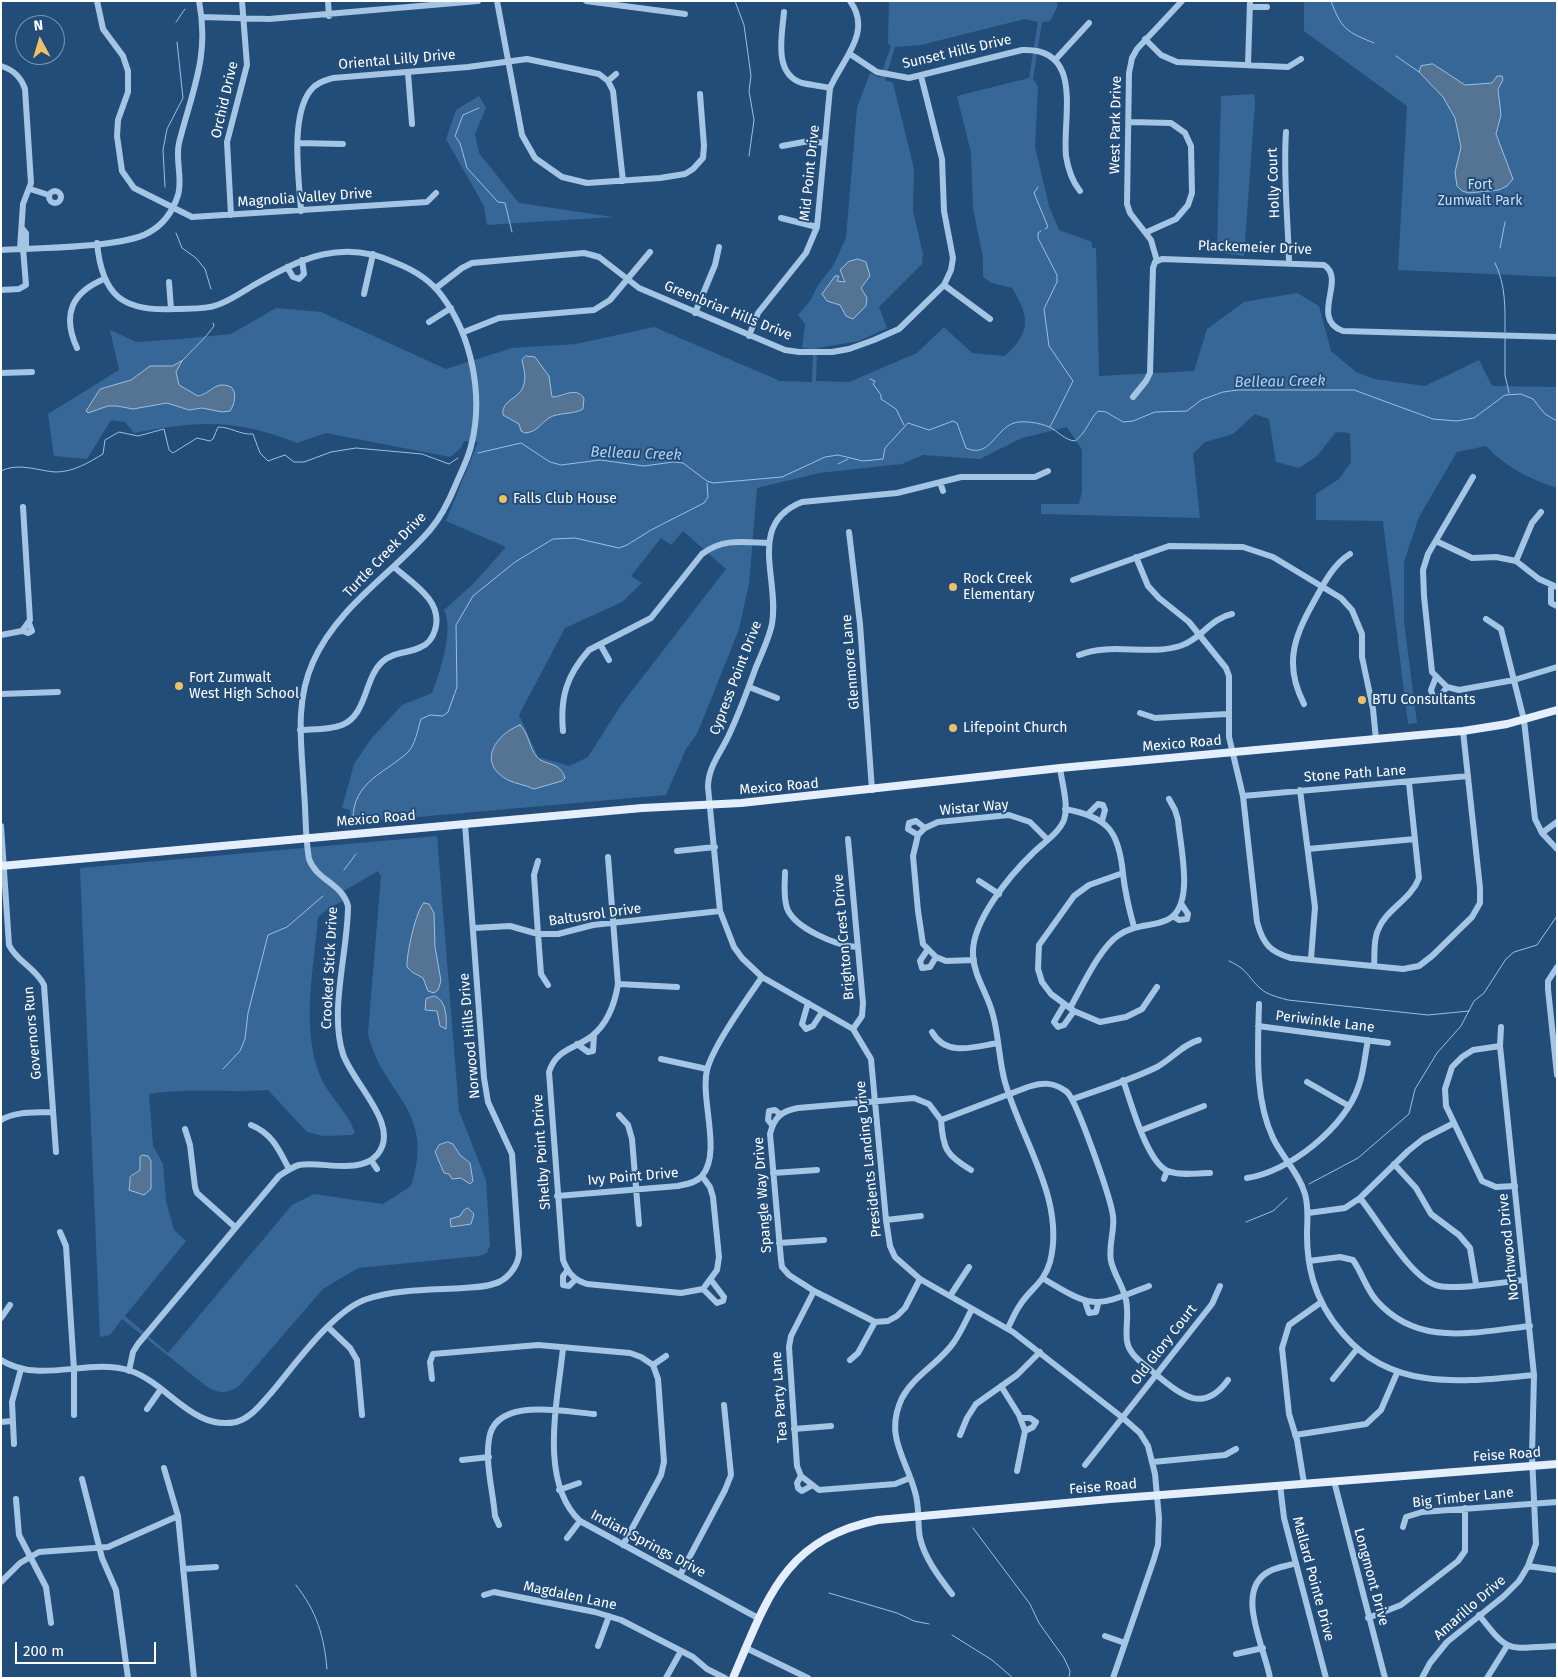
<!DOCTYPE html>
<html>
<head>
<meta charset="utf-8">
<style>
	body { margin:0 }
	#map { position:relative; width:1558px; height:1679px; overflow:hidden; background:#234d79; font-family:"Fira Sans",sans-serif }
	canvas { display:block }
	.frame { position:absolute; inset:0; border:2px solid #fff; pointer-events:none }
	.north { position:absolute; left:15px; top:15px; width:50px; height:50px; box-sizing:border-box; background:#234d79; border:1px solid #7b94af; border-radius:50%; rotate:354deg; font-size:14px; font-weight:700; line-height:20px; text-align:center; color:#fff }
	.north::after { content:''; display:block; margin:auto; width:18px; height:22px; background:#eec168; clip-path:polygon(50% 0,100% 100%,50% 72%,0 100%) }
	.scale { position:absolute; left:15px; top:1642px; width:141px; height:22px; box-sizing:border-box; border:2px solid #fff; border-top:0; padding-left:6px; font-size:15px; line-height:18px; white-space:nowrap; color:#fff; -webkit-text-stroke:4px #234d79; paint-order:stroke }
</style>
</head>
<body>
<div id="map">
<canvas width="1558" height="1679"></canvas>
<div class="frame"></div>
<div class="north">N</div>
<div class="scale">200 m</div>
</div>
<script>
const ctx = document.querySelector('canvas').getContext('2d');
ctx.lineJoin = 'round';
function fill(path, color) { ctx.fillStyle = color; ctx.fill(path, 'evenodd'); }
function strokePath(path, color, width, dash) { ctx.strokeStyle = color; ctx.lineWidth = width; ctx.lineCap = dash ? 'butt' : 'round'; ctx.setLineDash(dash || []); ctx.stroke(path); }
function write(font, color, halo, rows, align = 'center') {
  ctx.font = font + ' "Fira Sans",sans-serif'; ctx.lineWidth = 4; ctx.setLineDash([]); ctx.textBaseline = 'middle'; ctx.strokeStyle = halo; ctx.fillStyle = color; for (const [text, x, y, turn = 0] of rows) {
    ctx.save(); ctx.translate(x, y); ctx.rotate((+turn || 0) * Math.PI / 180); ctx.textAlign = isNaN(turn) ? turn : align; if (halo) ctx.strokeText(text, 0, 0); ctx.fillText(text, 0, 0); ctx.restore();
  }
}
const green = new Path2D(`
	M889,1H1057V8L1050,21L1042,22L1033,79L1038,86L1035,147L1049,206L1059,230L1092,242V248H1096L1099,376L1194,371L1207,329L1244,302L1297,293L1319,306L1331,351L1356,372L1374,379L1425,386L1479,360L1492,386L1557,387V488C1529,479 1506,467 1486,446L1457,452L1419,517L1404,562V622L1417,723L1408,724L1383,521L1316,520V494L1339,479L1351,462L1350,433L1336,432L1317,456L1299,468L1276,462L1269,419L1255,414L1233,434L1205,442L1193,454L1200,518L1041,514V504H1079L1082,491V450L1067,427L1022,438L980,459L923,455L902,464L819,473L757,488L749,584L739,629L697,734L686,749L666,795L350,823V810L342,808L354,764L371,739L402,705L432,693C440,672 454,630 444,610L473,584L506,547L446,521L478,442L464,441L461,448L450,457L326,433L297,443C234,418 199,421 134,433L125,422L111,420L87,459L54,456L48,414L119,370L110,330L136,342L180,339L231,334L276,308L321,312L446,369L512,348L576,344L654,327L780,381L812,382L813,349L802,348L805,324L798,315L810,301L818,285L833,266L846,238L857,108L870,73L880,78L891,46L888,43ZM1025,19L1038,22L1029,78L957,96L971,153L973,209L983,257V277L992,283L1012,288C1030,317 1031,332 1005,356L972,353L944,327L917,353L849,382L816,381L817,348L859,341L887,328L879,307L922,264L923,254L913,211L914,169L893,83L885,80L895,47L921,45ZM683,531L726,569L621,705L588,757L569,766L538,757L519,715L565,628L622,602L642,583L631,576L661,538L671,545Z
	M1304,1H1557V277L1398,270L1407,106L1304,31Z
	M1254,94L1255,103L1244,256L1217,252L1221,96Z
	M479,96L486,108L475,134L479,153L519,203L613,217L487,225L484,206L446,139L456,110Z
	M437,836L459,1111L486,1180L490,1245L487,1253L479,1256L358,1268L323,1289L239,1386C226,1394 219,1394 206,1386L122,1319L110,1335L100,1337L80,868ZM378,871L381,876L368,1033C381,1095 437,1108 411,1186L383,1204L314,1194L292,1205L168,1353L125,1316L186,1241L174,1230L166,1201L163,1164L153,1146L149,1094C188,1088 228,1093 268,1090L307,1132L323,1136L352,1135L355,1133C350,1115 329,1096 321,1078C300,1028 314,969 318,917L329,908L343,901L340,893Z`);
const water = new Path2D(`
	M1433,64L1465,85L1492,83L1497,76H1502L1503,80L1498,89L1501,115L1496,134L1513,179L1507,186L1499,190L1469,193L1462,191L1457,186L1455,172L1461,147L1455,118L1443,97L1419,72L1421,66Z
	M858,259L866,262L870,276L861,288L867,298L866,306L853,319L846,316L840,305L827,301L822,294L835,276H839L837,281L845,282L840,270L848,262Z
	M526,356L535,357L549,376L552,397C563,397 575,386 584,398L583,409C573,415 558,412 549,418C540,424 537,432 525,433L521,431L519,424L503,415C501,399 521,399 524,384C526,376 524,369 522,360Z
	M182,361L176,372L179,385L198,396C212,393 215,380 231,387C237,392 235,404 230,411L222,412L202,408L189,410L167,403L133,409L117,406H108L88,413L86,411L100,389L131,380L150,366H172Z
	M520,725C529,733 529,748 537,757C545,766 560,761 565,778L562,781L534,789C526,785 516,784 508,780C477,764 494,735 520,725Z
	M424,903L429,904L434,913L435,947L441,981L438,990L434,993L428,991L423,978L412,972L407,967C406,956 416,909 424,903Z
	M434,996C446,999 447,1017 446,1029L440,1026L437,1011L425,1010L426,999Z
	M448,1142L453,1144L460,1155L470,1163L473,1181L470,1184L461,1178L452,1179L449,1174L444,1173L435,1152L439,1145Z
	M143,1155L148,1156L151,1161V1189L144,1195L129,1190C132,1171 126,1180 140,1170V1157Z
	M468,1208L474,1214L471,1224L451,1227L450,1219L460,1216L463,1211Z`);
const stream = new Path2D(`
	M735,1L744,25L751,76L749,91L754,120L749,156
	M1331,1C1341,29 1347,32 1374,43
	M176,22L185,9
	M1396,56L1419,72
	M479,108L463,115L455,136L460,143L467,168L498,202L505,203L512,232
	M165,187L163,150L167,129L183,98L177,42
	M1038,187L1034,193L1048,227L1045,229
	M1041,231L1038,233V238L1057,275V282L1044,309L1049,346L1073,381L1050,427
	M176,233L182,248L196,258L205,269L211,289
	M1500,248L1505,222
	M1495,263C1506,285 1505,308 1505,332
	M1505,338V375L1509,393
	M182,361C193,349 205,339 214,326L213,323
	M870,379L875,381L873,384L881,395V399L896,409L904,425
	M478,453L521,443L550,462L561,465L600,460L644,466L673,462L683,463L707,481L713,483L782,477L825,457L838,455L863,461L883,459L885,448L908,423L929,430L953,421L957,423L966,448C990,459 995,429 1014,423C1022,420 1041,423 1049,427C1058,431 1064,440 1075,441C1086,433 1089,420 1098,411L1106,412L1123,422L1133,421L1155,412L1187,411L1201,400L1223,392L1238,390H1354L1433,419L1457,421L1474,418L1505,395L1521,394L1533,399L1545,414L1557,421
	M838,464L848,459
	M1,471C19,462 38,471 56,472C73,472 88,463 103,454L105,440L119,432L138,436L164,429L169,450L173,453L197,438L210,441L213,439L218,427C231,427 240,435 253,434L260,453L268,461L285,455L294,462H304L331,452L356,448L422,454L449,464L458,458
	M353,819C353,781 386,773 408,752C415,745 418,729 421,719L430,715L443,716L448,712L457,687L456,625L473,596L515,562L553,539L575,538L619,548L627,545L651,530L704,503L708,497L707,483
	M344,870L356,854
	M1229,961C1250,970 1249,981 1265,992C1272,996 1281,998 1288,1000L1428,1015L1469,1011
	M223,1069L240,1051L245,1039L248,1013L268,935L287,927L323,896
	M1309,1184L1358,1158L1409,1114L1415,1089L1437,1053L1461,1026L1474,1001L1484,993L1506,959L1514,952L1537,945L1557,916
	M1246,1222L1273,1211L1287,1198
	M973,1528L1030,1604L1039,1623L1064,1658L1070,1671L1069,1678
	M296,1585C317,1612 324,1636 327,1669
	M829,1593L897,1613L914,1621L929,1624
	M952,1635L992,1660L1013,1678`);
const minor = new Path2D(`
	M97,1L103,29L123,56L128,71V92L118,120L117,136L122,171L134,188L192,217L427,202L436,193
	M328,1L329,16
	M497,1L522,135L535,158L562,177L587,183L660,178L685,174L693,169L703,158L704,146L700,94
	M586,1L685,14
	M1250,7H1267
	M784,12C782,35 773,74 802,83C811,85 821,86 830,88
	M202,17L269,19L478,1
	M1145,39L1161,55L1177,62L1288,67L1301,59
	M850,54L877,72L909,78L1022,50C1085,47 1062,118 1066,156C1068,169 1072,181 1080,191
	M1055,60L1089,23
	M1248,65L1250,1
	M1,66C14,70 21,77 25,89L31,183L23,204L20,249
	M408,73L412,124
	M608,81L616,74
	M1129,122L1171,123L1185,133L1191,146L1192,193L1188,205L1176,219L1147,232
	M1286,132C1283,176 1288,219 1289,262
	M298,143L343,144
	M782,146L809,141L824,143
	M30,189L49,195
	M49 197a6 6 0 1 1 12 0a6 6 0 1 1-12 0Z
	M301,211C299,179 290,118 310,91C316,83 323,81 333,78L468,67L527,59L599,74L608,81L613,91L623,181
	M231,215L227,142L247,65L242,1
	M781,218L817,227
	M22,228L26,233V248
	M97,243C102,296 123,312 175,309C188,308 205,310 217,305C230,301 242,292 254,285C301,258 343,238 396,263C414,270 431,281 442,296C472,336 484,397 471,446C468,459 461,472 456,484C449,501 442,516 430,530C392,574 337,607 313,662C294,704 302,748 304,791C306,814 305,837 309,859C317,881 342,883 348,906C348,951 329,1011 343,1054C353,1084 402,1126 377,1155C359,1175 322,1161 299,1165C292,1167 285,1172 279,1176L138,1344L133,1352L129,1371
	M1,250C36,248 120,248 148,233C163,225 173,211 178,195C183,178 175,160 179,143C192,91 210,56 199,1
	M1157,261L1151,240L1130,213L1127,204L1129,73L1132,58L1137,49L1182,1
	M287,267L293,277L299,279L304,274L302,260
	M169,282L171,309
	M944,285L990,319
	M436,288L462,268L472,263L584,253L599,257L639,288L785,350L799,352H832L849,349L874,340L899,329L944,285L951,270L953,258L944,211L942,159L921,76
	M1,290L19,289L26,285L23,248
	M364,294L373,254
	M695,313L715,265L719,247
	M429,322L451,308
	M464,332L499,318L594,310L610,300L650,252
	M749,336L758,313L806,253L817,227L830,88C842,60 873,32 850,1
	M77,348C62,315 71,293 104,279
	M1,373L32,372
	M1133,397L1146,381L1150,373L1153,268L1155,262L1162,259L1324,265C1347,279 1309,319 1343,331L1557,337
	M1048,471L1035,477H961L897,493L802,502C746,524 780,579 772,624C769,638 762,653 756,667C747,692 738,717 726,741C718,756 708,769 708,787L720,911L734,947L742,958L762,977L853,1029L871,1059L886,1220L890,1246L895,1257L920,1279L1013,1332L1123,1418L1140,1433L1148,1446L1155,1474L1159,1518L1158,1545L1154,1559L1113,1678
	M1473,477L1428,554L1423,570L1424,596L1432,672L1447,687L1459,690L1514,680L1557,667
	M940,482L943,491
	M849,532L860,624L872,790
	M1436,541L1472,558L1496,557L1516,561L1539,579L1557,587
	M1136,557L1148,586L1159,598L1189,622L1226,668L1229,676V737L1243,796L1257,922C1263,944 1270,952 1291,958L1403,969L1419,966L1432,956L1472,917L1480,903V888L1463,731
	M1516,561L1532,523L1541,512
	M1073,580L1169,546L1243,547L1273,557L1341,598L1352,610L1362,634V657L1373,709L1376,739
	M1551,585V603L1557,606
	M1486,619L1501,629L1524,720L1535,819L1542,833L1557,849
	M23,631L28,633L32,631L29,623
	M1,635L22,631L30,620L23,507
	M600,644L609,660
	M1079,655C1110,642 1148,656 1180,646C1200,640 1211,618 1232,614
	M1436,677L1431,690L1433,697H1439L1447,687
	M749,687L777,698
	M1,694L58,692
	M1304,704C1282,662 1296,633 1317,596C1325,581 1335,563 1350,554
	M1140,713L1155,718L1227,714
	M300,730C314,729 330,730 342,725C367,715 364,679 382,662C394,651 408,654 421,647C428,644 433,637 435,630C444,601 412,583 394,567
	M563,731C560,698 566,676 589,650L651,618L702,554C723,538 743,542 768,543
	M1300,790L1315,907L1311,959
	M1243,796L1468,776
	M1065,809C1108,817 1119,831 1123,874C1125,892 1129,909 1134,927
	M1088,814L1098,804L1103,805L1105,810L1102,821
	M1,826L9,945C17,962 35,967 44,985L56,1152
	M1542,833L1557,822
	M918,835L908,829L909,823L916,821L925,828
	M848,839L863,1003L862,1016L853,1029
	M1308,849L1415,839
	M677,851L715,847
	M608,857L618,984C615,1003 608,1023 592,1036C575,1049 556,1049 549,1072L563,1260C568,1273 574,1280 587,1284L681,1293L703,1289L717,1270L719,1257L713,1197L710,1187L702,1176
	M538,861L534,875L538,934L541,974L548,985
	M785,872C785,884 783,896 787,908C794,928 837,946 857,947
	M1123,873L1089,885L1074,896L1039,945L1038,969L1042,982L1051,994L1074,1011L1100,1022L1126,1017L1142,1009L1157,987
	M979,881L999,894
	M1173,916L1179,920L1187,919L1188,914L1182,905
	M474,928L510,926L538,934H558L593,925L720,911
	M928,949L920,961L922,968L930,967L936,957
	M974,960L946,961L936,957L923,944L918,911L913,856L918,835L925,828L938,822L1009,815L1030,822L1047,839
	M1374,966C1375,955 1373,940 1378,930C1386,909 1411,900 1419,878L1409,783
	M1557,967L1548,981V989L1557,1075
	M618,984L677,987
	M808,1003L802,1024L806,1029L813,1026L822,1012
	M1259,1004C1258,1047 1254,1098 1273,1138C1282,1157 1299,1173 1305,1194C1309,1208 1307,1221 1307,1235C1307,1250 1309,1266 1313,1280C1319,1301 1330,1319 1344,1335C1394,1393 1467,1381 1534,1375
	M1064,1005L1054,1022L1058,1027L1064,1025L1074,1011
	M1070,1008C1082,987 1100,947 1119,935C1135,924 1151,927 1167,920C1196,907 1180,846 1178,820L1175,810L1169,799
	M1258,1026L1388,1043
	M932,1032C946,1057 974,1047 998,1043
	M577,1044L588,1052L593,1051L594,1034
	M1500,1046L1473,1050L1462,1057L1452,1067L1445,1089L1446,1106L1482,1181L1496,1187L1515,1186
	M661,1059L707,1069
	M1123,1080C1131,1102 1147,1163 1168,1171C1180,1176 1197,1173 1210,1173
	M1307,1082L1349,1106
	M1073,1099C1100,1089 1131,1080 1157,1067C1172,1059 1183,1044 1199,1040
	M619,1115L628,1125L632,1139L639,1224
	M1,1120C16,1111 35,1113 52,1112
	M941,1120C943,1149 946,1155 971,1170
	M251,1125C273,1134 279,1150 289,1169
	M772,1125L768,1120L769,1111L775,1110L780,1114
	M185,1129L190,1145L195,1187L197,1193L235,1227
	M1142,1130L1204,1106
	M371,1160L377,1169
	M1394,1164L1416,1188L1431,1214L1459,1235L1470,1248L1476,1284
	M773,1173L817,1170
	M1247,1178C1289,1172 1346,1127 1359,1085C1364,1071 1365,1054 1368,1040
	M1164,1179L1167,1171
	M557,1196L678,1186C686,1184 696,1183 702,1176C722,1153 700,1099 707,1070C713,1046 747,999 762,977
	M1360,1198C1378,1220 1412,1281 1439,1286C1458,1290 1503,1282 1524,1280
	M1308,1213L1345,1208L1360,1198L1408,1151L1423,1139L1454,1123
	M886,1220L921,1216
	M60,1232L66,1246L74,1370V1415
	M779,1243L824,1240
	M1309,1261L1340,1257L1353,1260C1362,1273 1366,1288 1376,1300C1418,1348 1474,1332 1530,1326
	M567,1271L563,1276V1285L569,1286L576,1279
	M920,1279L905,1308L897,1316L888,1321L875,1322L814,1291L789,1275L782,1267L781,1260L770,1134C774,1117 782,1111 798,1108L914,1098L929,1104L941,1120L1028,1087C1043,1082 1054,1082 1067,1092C1077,1101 1111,1199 1113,1216C1115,1231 1108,1245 1111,1261C1114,1274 1121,1283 1125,1296C1130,1311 1125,1326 1127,1341C1129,1355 1143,1363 1153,1372C1179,1393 1202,1416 1228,1380
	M1044,1279C1095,1310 1095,1307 1149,1286
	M703,1289L717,1303L723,1301L724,1297L711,1280
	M814,1291L791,1336L789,1347L797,1466L801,1476L819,1490L895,1484L910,1478
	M950,1296L969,1267
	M1085,1301L1089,1313L1096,1312L1098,1304
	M1,1318L10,1305
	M328,1327L350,1348L357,1360L362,1415
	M1008,1328C1012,1320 1015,1312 1020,1305C1031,1288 1044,1283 1050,1262C1066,1200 1021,1140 1005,1082C999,1061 999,1037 993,1015C988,994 974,977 973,955C971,922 1010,875 1033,853C1042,844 1059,833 1064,820C1069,806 1062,783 1060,768
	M563,1348C558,1400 538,1481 580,1521L758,1618
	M1,1360C41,1385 88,1357 131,1371C168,1384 193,1431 236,1422C251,1418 261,1404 271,1393C294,1366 333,1310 367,1299C397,1289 433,1290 464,1288C476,1287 490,1287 501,1281C511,1275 518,1264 519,1254L512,1154L488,1102L484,1078L465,824
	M850,1360L858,1353L875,1322
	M653,1365L666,1356
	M432,1379L430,1362L433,1354L538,1345L630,1353L641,1357L653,1365L658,1379L664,1462L661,1475L623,1545
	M1333,1379L1357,1349
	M1001,1386L1019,1415L1025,1431L1017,1471
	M147,1409L161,1389
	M1020,1418H1030L1036,1422L1033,1427L1025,1431
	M1,1422L12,1421
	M794,1429L831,1426
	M960,1435L967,1418L976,1404L1017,1375L1040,1352
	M1295,1435L1366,1424L1381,1410L1397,1373
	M14,1444L12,1402L21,1369
	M462,1460L489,1457
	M1153,1462L1225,1455L1236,1449
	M1085,1465L1212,1304L1220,1286
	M164,1468L178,1516L194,1678
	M801,1476L797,1483L798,1488L802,1491L811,1486
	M82,1479L102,1558L116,1590L128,1678
	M1334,1481L1385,1678
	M1304,1483L1297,1440L1289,1414L1282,1348L1289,1325L1320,1303
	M1280,1485L1284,1518L1326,1678
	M559,1490L579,1483
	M16,1499L19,1535L46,1587L51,1623
	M499,1525L495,1516C493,1492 485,1463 489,1439C495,1396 565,1412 594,1414
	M1403,1527L1406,1517L1422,1512L1557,1502
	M567,1538L580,1521
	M1528,1566L1557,1570
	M183,1569L216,1567
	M680,1575L725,1490L731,1475L724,1405
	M1,1582L20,1563L39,1552L108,1547L178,1516
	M952,1594C939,1577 925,1559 920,1538C917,1523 920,1508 915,1492C906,1458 884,1436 902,1398C914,1375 940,1363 954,1342C961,1332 966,1320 972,1309
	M484,1595L494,1592L595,1612L621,1620L693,1657L707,1669L725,1678
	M1479,1615C1510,1655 1507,1648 1557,1646
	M1368,1618L1401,1605L1458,1561L1465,1551V1508
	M1105,1636L1125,1643
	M598,1646L609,1616
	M746,1648L808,1678
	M1236,1654L1263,1648
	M666,1678L681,1651
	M1270,1678C1265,1648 1233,1589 1270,1571C1277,1567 1288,1566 1296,1563
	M1422,1678L1430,1663L1447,1642L1504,1596L1519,1581L1528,1566L1536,1544L1532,1456L1534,1375L1500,1046L1501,1027
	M1487,1678L1507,1646`);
const major = new Path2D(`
	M1,866L642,808L741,803L1060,768L1463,731L1507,724L1557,710
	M733,1678C767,1599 784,1539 878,1520L1110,1499L1557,1464`);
const markers = [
	[503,499,5,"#eec168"],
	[953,587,5,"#eec168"],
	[179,686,5,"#eec168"],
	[1362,700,5,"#eec168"],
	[953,728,5,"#eec168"]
];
const streetNames = [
	["Sunset Hills Drive",957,52,-13],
	["Oriental Lilly Drive",397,60,-5],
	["Orchid Drive",225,100,-77],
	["West Park Drive",1116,125,-89],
	["Mid Point Drive",810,173,-84],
	["Holly Court",1274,183,-92],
	["Magnolia Valley Drive",305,198,-4],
	["Plackemeier Drive",1255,248,2],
	["Greenbriar Hills Drive",728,311,22],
	["Turtle Creek Drive",385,555,-46],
	["Glenmore Lane",851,662,-95],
	["Cypress Point Drive",736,678,-69],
	["Mexico Road",1182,744,-5],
	["Stone Path Lane",1355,774,-4],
	["Mexico Road",779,787,-5],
	["Wistar Way",974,808,-5],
	["Mexico Road",376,819,-5],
	["Baltusrol Drive",595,915,-8],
	["Brighton Crest Drive",844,937,-95],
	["Crooked Stick Drive",330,968,-87],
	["Periwinkle Lane",1325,1022,7],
	["Governors Run",33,1033,-95],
	["Norwood Hills Drive",470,1036,-95],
	["Shelby Point Drive",542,1152,-94],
	["Presidents Landing Drive",869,1159,-96],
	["Ivy Point Drive",633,1177,-5],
	["Spangle Way Drive",763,1195,-94],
	["Northwood Drive",1509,1247,-96],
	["Old Glory Court",1164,1345,-52],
	["Tea Party Lane",780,1397,-94],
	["Feise Road",1507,1455,-4],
	["Feise Road",1103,1487,-5],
	["Big Timber Lane",1463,1498,-6],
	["Indian Springs Drive",648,1544,28],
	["Longmont Drive",1371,1577,75],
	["Mallard Pointe Drive",1313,1579,75],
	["Magdalen Lane",570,1596,12],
	["Amarillo Drive",1470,1608,-41]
];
const parkNames = [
	["Fort",1480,185],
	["Zumwalt Park",1480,201]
];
const poiNames = [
	["Falls Club House",513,499],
	["Rock Creek",963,579],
	["Elementary",963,595],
	["Fort Zumwalt",189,678],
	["West High School",189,694],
	["BTU Consultants",1372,700],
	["Lifepoint Church",963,728]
];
const waterNames = [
	["Belleau Creek",1280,382,-1],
	["Belleau Creek",636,454,2]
];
fill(green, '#376796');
fill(water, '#557494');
strokePath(water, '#99c0e5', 1);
strokePath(stream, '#99c0e5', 1);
strokePath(minor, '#a5c5e4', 6);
strokePath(major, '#e5effc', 8);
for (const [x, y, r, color] of markers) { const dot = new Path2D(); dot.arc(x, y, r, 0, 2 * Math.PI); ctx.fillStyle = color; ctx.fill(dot); strokePath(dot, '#234d79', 2); }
write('14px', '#fff', '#234d79', streetNames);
write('14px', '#c8def3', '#234d79', parkNames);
write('14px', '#fff', '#234d79', poiNames, 'left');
write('italic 15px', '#b0cfec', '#234d79', waterNames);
</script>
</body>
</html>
